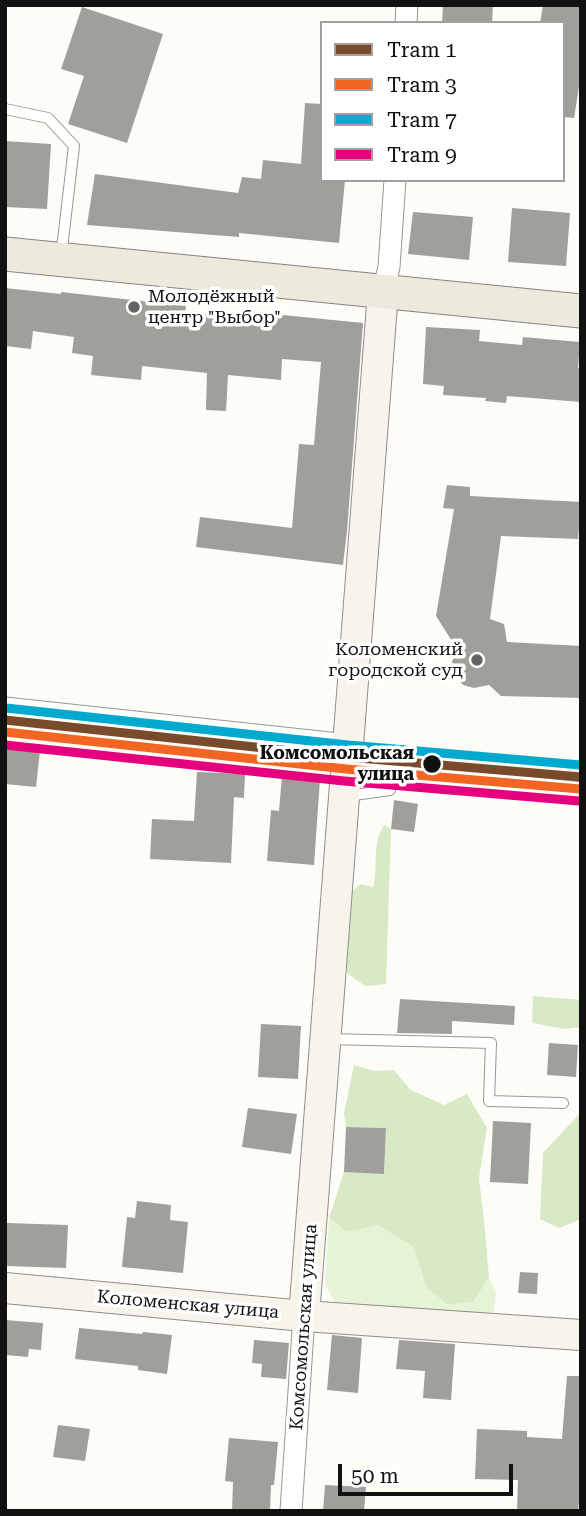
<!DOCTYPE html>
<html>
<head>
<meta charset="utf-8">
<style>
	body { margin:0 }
	#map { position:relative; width:586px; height:1516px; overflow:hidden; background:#fdfcf7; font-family:"Roboto Serif",serif }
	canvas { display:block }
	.frame { position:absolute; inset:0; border:7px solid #111; pointer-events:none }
	.legend { position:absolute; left:320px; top:21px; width:245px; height:161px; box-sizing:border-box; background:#fff; border:2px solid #a0a0a0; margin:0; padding:9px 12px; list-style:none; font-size:21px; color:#111 }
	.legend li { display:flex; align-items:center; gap:14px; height:35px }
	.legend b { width:35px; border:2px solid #a0a0a0 }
	.scale { position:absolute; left:338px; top:1464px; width:175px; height:32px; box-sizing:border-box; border:4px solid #111; border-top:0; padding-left:9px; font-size:21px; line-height:24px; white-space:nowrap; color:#111; -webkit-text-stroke:5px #fff; paint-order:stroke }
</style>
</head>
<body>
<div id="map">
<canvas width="586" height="1516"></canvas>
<div class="frame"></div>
<ul class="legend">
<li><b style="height:9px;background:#7a4b2a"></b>Tram 1</li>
<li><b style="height:9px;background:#f26522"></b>Tram 3</li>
<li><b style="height:9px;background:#00a9ce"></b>Tram 7</li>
<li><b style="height:9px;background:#e5007d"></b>Tram 9</li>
</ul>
<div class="scale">50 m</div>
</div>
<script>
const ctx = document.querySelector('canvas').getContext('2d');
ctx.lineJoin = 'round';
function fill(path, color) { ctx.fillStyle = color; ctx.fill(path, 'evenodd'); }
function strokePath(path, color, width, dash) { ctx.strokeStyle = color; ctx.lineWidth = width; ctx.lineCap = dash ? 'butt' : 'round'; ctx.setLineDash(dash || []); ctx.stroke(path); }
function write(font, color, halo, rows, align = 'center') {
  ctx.font = font + ' "Roboto Serif",serif'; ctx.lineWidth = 7; ctx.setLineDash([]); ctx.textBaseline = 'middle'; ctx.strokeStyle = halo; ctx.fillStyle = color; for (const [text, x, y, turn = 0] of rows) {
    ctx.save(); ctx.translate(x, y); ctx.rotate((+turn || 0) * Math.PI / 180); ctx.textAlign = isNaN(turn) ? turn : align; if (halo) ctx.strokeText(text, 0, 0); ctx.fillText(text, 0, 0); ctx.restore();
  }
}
const green = new Path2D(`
	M329,1218L347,1232L378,1225L414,1247L426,1287L473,1301L489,1278L496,1292L494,1311L475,1319L352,1311L335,1303L325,1284Z`);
const forest = new Path2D(`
	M384,825L391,829L386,984L365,986L348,974L342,952L351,892L360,884L373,887C379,864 371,846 384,825Z
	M533,996L581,1000V1027L565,1029L532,1023Z
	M354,1065L375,1071L394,1070L411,1090L444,1105L467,1094L487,1128L479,1178L485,1230L489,1278L473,1302L447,1304L426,1287L414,1247L378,1225L347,1232L329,1218L344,1172L384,1173L386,1128L346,1127L344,1113Z
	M581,1112V1219L559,1228L540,1219L543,1153Z`);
const building = new Path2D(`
	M443,5H493L492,23H442Z
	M543,5H581V74L574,118L563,117V23H540Z
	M82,7L163,34L127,143L68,124L84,76L61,69Z
	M305,103L322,104V180H345L339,243L239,233V237L87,225L95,174L238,193L242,177L261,179L263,160L301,164Z
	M5,141L51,144L47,209L5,207Z
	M512,208L570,213L566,266L508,262Z
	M413,212L473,217L469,260L408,254Z
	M5,288L61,294V292L186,306L185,314L262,318L263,313L363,323L347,531L343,565L196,547L200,517L292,528L299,444L314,445L321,362L282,359L281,380L228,375L226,411L206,410L207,373L142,366L141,380L91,375L93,356L72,353L74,337L33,331L31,349L5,346Z
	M426,327L480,330L479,341L522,345L523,337L580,342L578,368H581V402L507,396L506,403L485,401L486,398L443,395L444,386L423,384Z
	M447,485L470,487V496L581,502L578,539L501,536L490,619L504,624L507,642L581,646V698L501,696L489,685L474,688L463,685L453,674L452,662L457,649L436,616L454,509L443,508Z
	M5,748L40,751L36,787L5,784Z
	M197,772L245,774L244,798L234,797L231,863L150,859L152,819L194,821Z
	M282,776L320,779L314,865L267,861L271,810L279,811Z
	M394,800L418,804L414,832L391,829Z
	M400,999L515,1006L514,1025L452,1021V1034L397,1033Z
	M261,1024L301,1026L298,1079L258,1077Z
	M549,1043L578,1045L576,1077L547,1075Z
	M248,1108L297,1114L291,1154L242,1147Z
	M493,1121L531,1123L528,1184L490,1182Z
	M346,1127L386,1128L384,1174L344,1172Z
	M137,1201L171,1205L170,1220L188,1222L183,1273L122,1267L127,1217L135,1218Z
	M7,1223L68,1225L66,1268L6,1266Z
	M520,1272L538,1273L537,1294L518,1293Z
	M5,1320L43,1323L41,1350L29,1349L28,1357L5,1355Z
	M79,1328L142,1334L143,1332L172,1335L167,1374L138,1370V1366L75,1359Z
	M332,1335L362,1338L358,1393L327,1390Z
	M254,1340L289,1343L286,1379L261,1377L262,1364L252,1363Z
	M399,1340L455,1344L451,1400L423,1398L425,1371L396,1369Z
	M567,1376H581V1481L578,1511H517L518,1480L475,1479L477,1429L527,1431V1437L562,1439Z
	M58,1425L90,1429L85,1461L53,1457Z
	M229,1438L278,1442L274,1485H271L270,1511H232L233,1482L225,1481Z
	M325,1485L366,1487L364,1511H323Z`);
const lane = new Path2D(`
	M5,109L48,118L74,146L61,257
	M347,796L390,790
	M329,1039L491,1043L489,1101L563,1103`);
const street = new Path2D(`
	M406,23L407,5
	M383,292L389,267L395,180
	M5,708L348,745
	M347,767L581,793
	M291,1511L304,1316`);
const secondary = new Path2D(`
	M5,1288L304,1316L581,1335
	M304,1316L383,292`);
const primary = new Path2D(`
	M5,254L581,311`);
const tram1 = new Path2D(`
	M5,720L347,757L581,777`);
const tram2 = new Path2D(`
	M5,732L346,769L580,789`);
const tram3 = new Path2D(`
	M6,708L348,745L581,765`);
const tram4 = new Path2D(`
	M5,745L344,781L579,801`);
const markers = [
	[134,307,7,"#646362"],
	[477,660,7,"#646362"],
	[432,764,10,"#111"]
];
const poiNames = [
	["Молодёжный",148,297],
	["центр \"Выбор\"",148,318],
	["Коломенский",463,650,"right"],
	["городской суд",463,671,"right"]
];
const stopNames = [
	["Комсомольская",414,754],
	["улица",414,775]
];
const streetNames = [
	["Коломенская улица",188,1305,5],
	["Комсомольская улица",304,1327,-86]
];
fill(green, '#e7f3d7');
fill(forest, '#d8eac5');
fill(building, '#a19f9c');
strokePath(lane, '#979795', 12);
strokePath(street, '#979795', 23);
strokePath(secondary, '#8e8d8b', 32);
strokePath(primary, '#858482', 35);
strokePath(lane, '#fffffe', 10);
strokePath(street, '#fffffe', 21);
strokePath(secondary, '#f6f4eb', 30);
strokePath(primary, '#ede9dc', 33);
strokePath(tram1, '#7a4b2a', 9);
strokePath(tram2, '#f26522', 9);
strokePath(tram3, '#00a9ce', 9);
strokePath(tram4, '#e5007d', 9);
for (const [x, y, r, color] of markers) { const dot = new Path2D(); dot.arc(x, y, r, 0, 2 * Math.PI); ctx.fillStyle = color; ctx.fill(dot); strokePath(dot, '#fff', 2.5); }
write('18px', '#111', '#fff', poiNames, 'left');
write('bold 18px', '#111', '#fff', stopNames, 'right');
write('18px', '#111', '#fff', streetNames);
</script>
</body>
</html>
